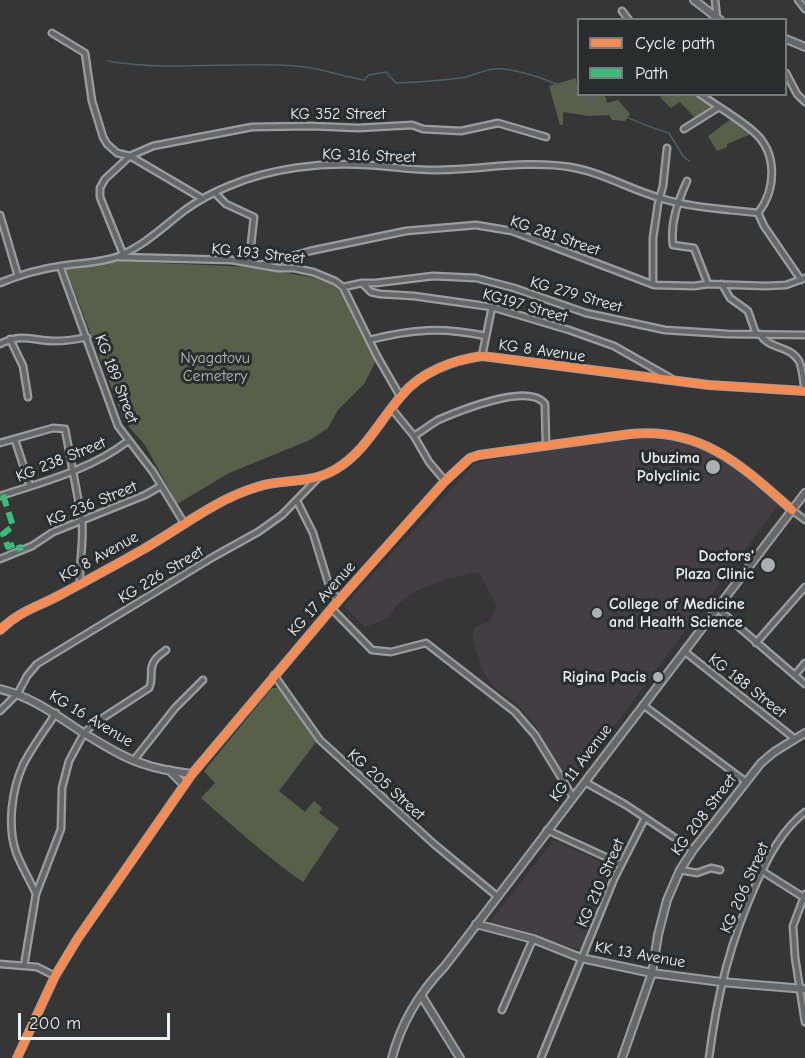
<!DOCTYPE html>
<html>
<head>
<meta charset="utf-8">
<style>
	body { margin:0 }
	#map { position:relative; width:805px; height:1058px; overflow:hidden; background:#363637; font-family:"Comic Neue",sans-serif }
	canvas { display:block }
	.legend { position:absolute; left:577px; top:18px; width:210px; height:78px; box-sizing:border-box; background:#2a2d2e; border:2px solid #767b7f; margin:0; padding:8px 10px; list-style:none; font-size:18px; color:#e8f1f8 }
	.legend li { display:flex; align-items:center; gap:12px; height:30px }
	.legend b { width:30px; border:2px solid #767b7f }
	.scale { position:absolute; left:18px; top:1013px; width:152px; height:27px; box-sizing:border-box; border:3px solid #e8f1f8; border-top:0; padding-left:8px; font-size:18px; line-height:21px; white-space:nowrap; color:#e8f1f8; -webkit-text-stroke:4px #2a2d2e; paint-order:stroke }
</style>
</head>
<body>
<div id="map">
<canvas width="805" height="1058"></canvas>
<ul class="legend">
<li><b style="height:8px;background:#f68b52"></b>Cycle path</li>
<li><b style="height:8px;background:#3abd76"></b>Path</li>
</ul>
<div class="scale">200 m</div>
</div>
<script>
const ctx = document.querySelector('canvas').getContext('2d');
ctx.lineJoin = 'round';
function fill(path, color) { ctx.fillStyle = color; ctx.fill(path, 'evenodd'); }
function strokePath(path, color, width, dash) { ctx.strokeStyle = color; ctx.lineWidth = width; ctx.lineCap = dash ? 'butt' : 'round'; ctx.setLineDash(dash || []); ctx.stroke(path); }
function write(font, color, halo, rows, align = 'center') {
  ctx.font = font + ' "Comic Neue",sans-serif'; ctx.lineWidth = 6; ctx.setLineDash([]); ctx.textBaseline = 'middle'; ctx.strokeStyle = halo; ctx.fillStyle = color; for (const [text, x, y, turn = 0] of rows) {
    ctx.save(); ctx.translate(x, y); ctx.rotate((+turn || 0) * Math.PI / 180); ctx.textAlign = isNaN(turn) ? turn : align; if (halo) ctx.strokeText(text, 0, 0); ctx.fillText(text, 0, 0); ctx.restore();
  }
}
const built = new Path2D(`
	M634,438L680,441L720,456L779,504L564,794L536,726L517,704L495,688L483,672L472,636L475,627L490,621L497,607L479,572L447,579L415,591L397,605L388,618L365,627L344,606L474,464L527,452Z
	M554,840L611,866L581,950L489,923Z`);
const green = new Path2D(`
	M576,78L578,94L605,95L607,103L618,100L630,114L625,121L612,120L609,115L589,116L563,112V125H560L549,86Z
	M664,95H696L716,107L696,119L680,102L671,108L660,97Z
	M731,119L751,134L727,144V147L717,151L708,136Z
	M117,261L249,267L311,277L334,285L342,293L376,361L364,384L338,410L328,428L310,440L229,473L177,504L145,445L124,421L66,269Z
	M272,688H278L316,742L279,791L305,812L314,801L322,808L319,813L339,828L303,882C267,857 234,827 201,798L215,783L204,771Z`);
const stream = new Path2D(`
	M108,61C169,72 233,61 296,66C319,67 341,77 364,80L369,75L386,72L396,83C420,82 442,81 466,77C475,75 484,70 493,69C514,66 559,84 578,93
	M581,94C610,109 637,124 669,133L683,156L689,161`);
const street = new Path2D(`
	M715,0L717,18
	M798,0L805,9
	M622,11L629,20
	M52,33L85,53L92,101L103,137L107,144L117,153L130,156L203,199
	M786,73L797,94L805,102
	M700,94C718,107 738,118 754,132C778,153 776,190 758,213L764,226L801,280
	M684,129L719,107
	M687,181C678,201 670,223 673,245L694,248L708,284
	M215,193L226,204L254,217L249,263
	M0,215L18,276
	M123,254L100,197V188L105,179L130,156L153,146L252,127L311,126L358,128L412,125L423,129L461,131L498,123L546,137
	M119,257L232,260L278,268H294L313,272L335,281L343,287L377,356L400,396
	M260,265L310,251L406,231L476,225L512,231L654,285L694,286L708,284L765,286L786,285L805,278
	M60,266L118,426L153,472L184,523
	M0,283C19,275 40,269 61,266C80,263 101,263 119,256C145,245 163,227 185,210C199,200 214,192 229,186C271,168 321,162 367,165C389,166 412,170 434,170C480,170 524,160 570,167C601,172 629,189 660,198C692,208 725,209 758,213
	M362,283L371,292L380,294L414,296L492,307L569,330L614,346L672,379
	M653,284V238L658,204L663,186L667,148
	M722,284L730,298L748,311L756,334
	M343,287L362,283H376L433,276L476,278L514,288L586,313L665,330L728,334L805,335
	M760,334C769,350 790,345 799,361C803,370 803,381 805,390
	M10,339L23,366L28,397
	M369,340C413,329 441,327 486,336
	M0,344C23,333 30,340 53,341C65,341 75,340 87,337
	M482,356L492,307
	M392,409L414,436L429,462L445,481
	M414,436C422,431 430,425 438,420C459,411 529,382 545,404L546,445
	M15,440L30,486
	M0,443L53,428L65,429L82,520C84,542 79,562 80,584
	M0,496C43,482 92,469 128,441
	M297,501L313,533L328,582L338,601
	M792,510L805,520
	M0,559L32,546L53,532L145,495L161,486
	M332,609L372,650L391,652L426,643L515,712L535,735L573,797
	M718,609L805,684
	M756,643L805,587
	M684,651L795,739
	M274,675L320,740L434,844L498,897
	M795,675L805,663
	M643,705L745,781
	M0,711L18,693L27,676L37,664L213,557L258,532L282,515L318,478
	M134,760L175,708L203,680
	M585,782L626,805L693,850
	M547,830L621,864
	M680,870L697,873L711,868L720,870
	M762,871L803,897
	M36,894C30,880 21,866 16,852C7,826 12,789 23,765C32,747 45,730 56,713
	M805,894L793,926L795,957L805,1022
	M0,964L37,967L55,976
	M24,966L36,894L61,829L62,788L69,761L84,733L95,723L149,688C154,679 148,668 155,660C157,656 163,653 166,650
	M502,1010L533,939
	M541,1058L614,879L645,818
	M709,1058C717,995 730,942 756,884C768,857 782,830 805,812`);
const secondary = new Path2D(`
	M694,0L720,20
	M786,39L805,47
	M0,630C20,611 35,608 58,596C86,581 114,566 142,550C181,528 214,500 257,487C284,478 310,485 336,469C365,452 380,420 402,395C421,372 453,360 482,356L709,385L805,391
	M0,689C33,697 57,716 85,734C104,745 125,759 147,765C161,770 177,772 192,774
	M169,770L184,785
	M476,924L533,939L581,958L652,973L721,982L805,989
	M421,995L460,1058
	M17,1058L55,976L78,938L192,774L338,601L445,481L470,458L479,455L630,434C702,427 741,465 792,510
	M392,1058C401,1023 420,992 445,966L805,493
	M622,1058L652,973L658,935L667,900L680,870L693,850L761,763L774,752L805,733`);
const quiet = new Path2D(`
	M3,495L13,526L3,534L8,547L18,543L21,551`);
const cycleway = new Path2D(`
	M0,630C20,611 35,608 58,596C86,581 114,566 142,550C181,528 214,500 257,487C284,478 310,485 336,469C365,452 380,420 402,395C421,372 453,360 482,356L709,385L805,391
	M17,1058L55,976L78,938L192,774L338,601L445,481L470,458L479,455L630,434C702,427 741,465 792,510`);
const markers = [
	[713,467,8,"#aab0b4"],
	[768,565,8,"#aab0b4"],
	[597,613,6,"#aab0b4"],
	[658,677,6,"#aab0b4"]
];
const streetNames = [
	["KG 352 Street",338,114],
	["KG 316 Street",369,156,2],
	["KG 281 Street",555,236,19],
	["KG 193 Street",258,254,6],
	["KG 279 Street",576,295,16],
	["KG197 Street",525,306,16],
	["KG 8 Avenue",542,351,8],
	["KG 189 Street",116,379,69],
	["KG 238 Street",61,460,-22],
	["KG 236 Street",92,504,-22],
	["KG 8 Avenue",99,557,-29],
	["KG 226 Street",161,575,-31],
	["KG 17 Avenue",322,599,-49],
	["KG 188 Street",747,686,38],
	["KG 16 Avenue",91,719,31],
	["KG 11 Avenue",581,763,-53],
	["KG 205 Street",386,785,42],
	["KG 208 Street",704,815,-53],
	["KG 210 Street",601,883,-66],
	["KG 206 Street",745,888,-66],
	["KK 13 Avenue",640,955,10]
];
const parkNames = [
	["Nyagatovu",215,358],
	["Cemetery",215,376]
];
const poiNames = [
	["Ubuzima",700,458],
	["Polyclinic",700,476],
	["Doctors'",754,556],
	["Plaza Clinic",754,574],
	["College of Medicine",609,604,"left"],
	["and Health Science",609,622,"left"],
	["Rigina Pacis",646,677]
];
fill(built, '#423e43');
fill(green, '#59604a');
strokePath(stream, '#486269', 1.5);
strokePath(street, '#9b9c9e', 9);
strokePath(secondary, '#9b9c9e', 10);
strokePath(street, '#65686b', 4.5);
strokePath(secondary, '#65686b', 6);
strokePath(quiet, '#3abd76', 6, [12, 6]);
strokePath(cycleway, '#f68b52', 8);
for (const [x, y, r, color] of markers) { const dot = new Path2D(); dot.arc(x, y, r, 0, 2 * Math.PI); ctx.fillStyle = color; ctx.fill(dot); strokePath(dot, '#2a2d2e', 2); }
write('16px', '#e8f1f8', '#2a2d2e', streetNames);
write('16px', '#b1b9b4', '#2a2d2e', parkNames);
write('bold 16px', '#e8f1f8', '#2a2d2e', poiNames, 'right');
</script>
</body>
</html>
